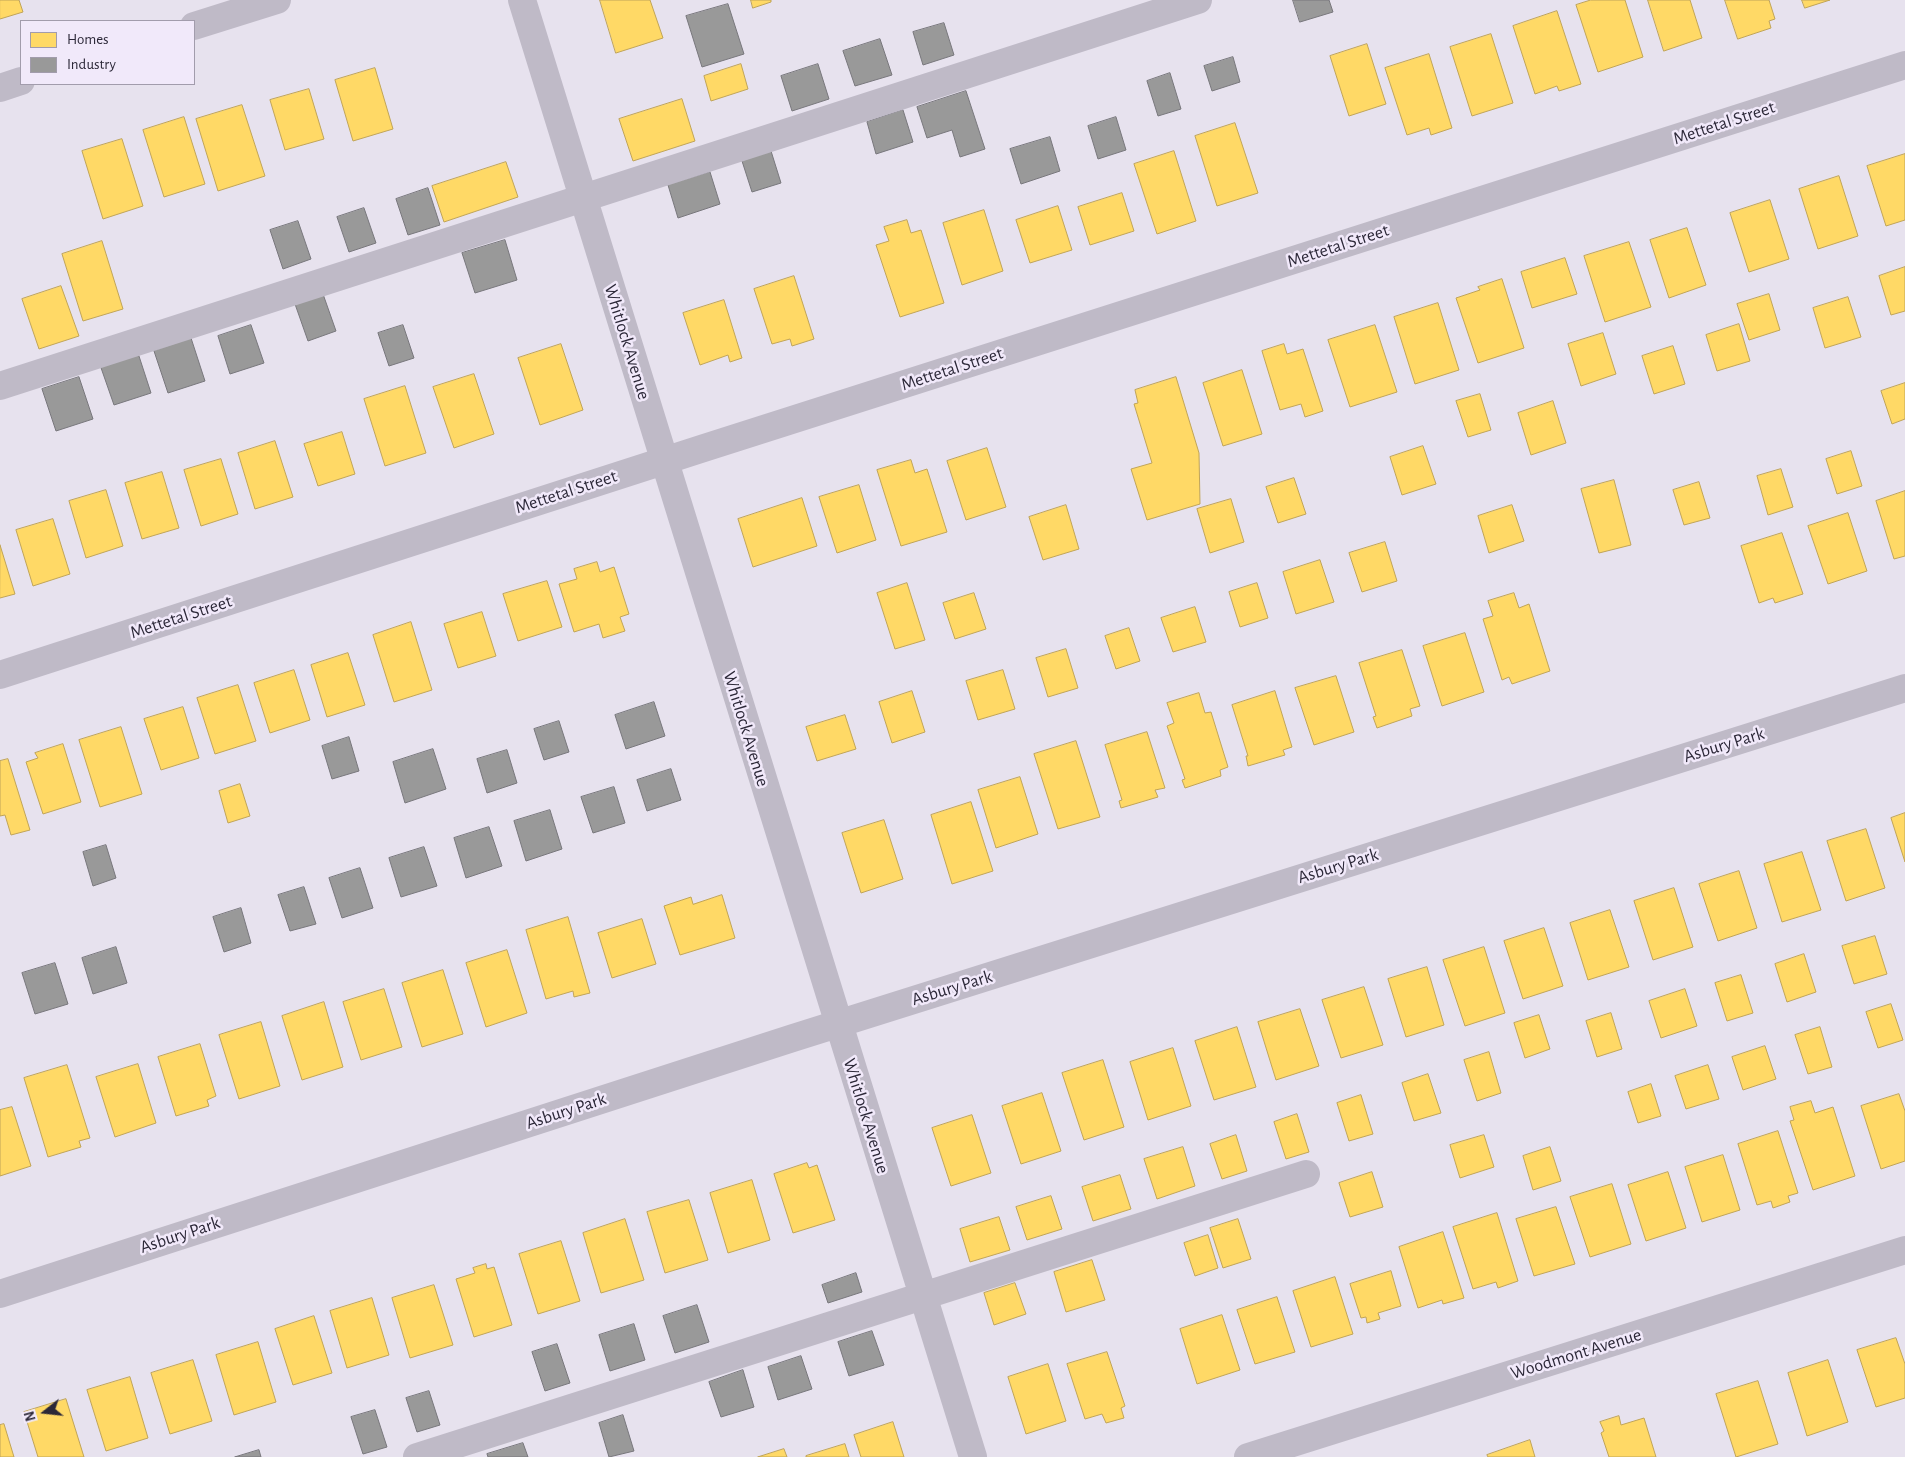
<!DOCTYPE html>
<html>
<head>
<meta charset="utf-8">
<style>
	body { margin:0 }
	#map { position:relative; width:1905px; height:1457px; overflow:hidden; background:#e7e2ee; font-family:"Alegreya Sans",sans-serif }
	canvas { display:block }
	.legend { position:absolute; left:20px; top:20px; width:175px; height:65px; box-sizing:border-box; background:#f1e9fa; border:1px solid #a29cac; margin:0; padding:6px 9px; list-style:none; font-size:15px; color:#2c2838 }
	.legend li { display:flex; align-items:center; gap:10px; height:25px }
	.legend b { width:25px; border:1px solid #a29cac }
	.north { position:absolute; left:20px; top:1387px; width:50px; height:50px; -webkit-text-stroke:4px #f1e9fa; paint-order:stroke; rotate:254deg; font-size:14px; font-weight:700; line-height:20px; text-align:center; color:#2c2838 }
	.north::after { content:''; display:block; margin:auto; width:18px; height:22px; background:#2c2838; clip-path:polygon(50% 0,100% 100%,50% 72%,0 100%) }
</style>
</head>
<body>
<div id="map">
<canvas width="1905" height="1457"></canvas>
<ul class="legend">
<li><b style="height:14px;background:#ffd966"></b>Homes</li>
<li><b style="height:14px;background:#999"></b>Industry</li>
</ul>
<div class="north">N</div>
</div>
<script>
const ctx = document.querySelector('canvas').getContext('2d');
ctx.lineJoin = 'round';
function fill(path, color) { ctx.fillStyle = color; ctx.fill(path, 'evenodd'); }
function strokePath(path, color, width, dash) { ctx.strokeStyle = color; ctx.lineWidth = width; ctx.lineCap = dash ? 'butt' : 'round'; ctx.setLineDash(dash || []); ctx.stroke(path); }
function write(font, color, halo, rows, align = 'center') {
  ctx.font = font + ' "Alegreya Sans",sans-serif'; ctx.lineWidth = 5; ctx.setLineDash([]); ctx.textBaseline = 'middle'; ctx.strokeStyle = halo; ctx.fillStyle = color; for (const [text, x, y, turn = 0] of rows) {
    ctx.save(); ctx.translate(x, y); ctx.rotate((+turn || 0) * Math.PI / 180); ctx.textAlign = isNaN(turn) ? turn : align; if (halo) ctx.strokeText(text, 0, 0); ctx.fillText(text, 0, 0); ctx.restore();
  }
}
const homes = new Path2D(`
	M0,0H19L23,12L0,19Z
	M600,0H650L663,38L616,53Z
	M751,0H771V2L753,8Z
	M1591,0H1625L1643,57L1598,72L1576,5Z
	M1648,0H1690L1702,38L1664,51Z
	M1725,0H1769L1775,19L1769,21L1771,28L1738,39Z
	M1802,0H1830L1805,8Z
	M1557,11L1581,84L1559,91L1557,86L1535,94L1513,26Z
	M1491,34L1513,103L1472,116L1450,47Z
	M1367,44L1386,104L1349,116L1330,56Z
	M1429,54L1452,128L1431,135L1429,128L1407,135L1385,68Z
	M741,64L748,89L711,101L704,76Z
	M375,68L393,129L353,141L335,80Z
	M309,89L324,139L285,150L270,100Z
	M682,99L695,141L633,161L619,119Z
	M242,105L265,176L218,191L196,119Z
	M184,117L205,184L164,197L143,130Z
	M1235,123L1258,193L1217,206L1195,136Z
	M122,139L143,206L103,219L82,151Z
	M1174,151L1196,221L1157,234L1134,164Z
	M1905,154V220L1886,226L1867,166Z
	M506,162L518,197L444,222L432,186Z
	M1839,176L1858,236L1818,249L1799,189Z
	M1122,193L1134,231L1090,245L1078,207Z
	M1770,200L1789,259L1749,272L1730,213Z
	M1058,206L1072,250L1030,263L1016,220Z
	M984,210L1003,271L962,285L943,223Z
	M907,220L911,233L921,230L944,303L900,317L876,245L889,241L884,227Z
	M1687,228L1706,285L1669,298L1650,240Z
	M102,241L123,309L83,321L62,254Z
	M1629,242L1651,307L1605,322L1584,256Z
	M1565,258L1577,294L1532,308L1521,272Z
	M1905,267V311L1891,315L1879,276Z
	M794,276L814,339L792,346L790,339L772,344L754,289Z
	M1502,279L1524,348L1478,363L1456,298L1480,290L1478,287Z
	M61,286L79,336L39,349L22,299Z
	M1769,294L1780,330L1749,340L1737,304Z
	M1848,297L1861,337L1825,348L1813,308Z
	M724,300L742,358L730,362L728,355L700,365L683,313Z
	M1438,303L1459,370L1415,384L1394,317Z
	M1739,324L1750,361L1717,371L1706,335Z
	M1375,325L1397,392L1350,407L1328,340Z
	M1603,333L1616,374L1581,386L1568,344Z
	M561,344L583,410L540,425L518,358Z
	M1284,344L1287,354L1303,349L1323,411L1305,417L1301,404L1280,410L1262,351Z
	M1673,346L1685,384L1654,394L1642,356Z
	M1242,370L1262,434L1223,446L1203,383Z
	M474,374L494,434L454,448L433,387Z
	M1176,377L1199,453L1200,504L1147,520L1131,469L1152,463L1134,404L1138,403L1135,390Z
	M1905,383V419L1892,424L1881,391Z
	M405,386L426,453L385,466L364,399Z
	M1480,394L1491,430L1468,437L1456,401Z
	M1553,401L1566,443L1531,455L1518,413Z
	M342,432L355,474L318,486L304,444Z
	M275,441L293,497L255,509L238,453Z
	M1423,446L1436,484L1402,495L1390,457Z
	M987,448L1006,507L966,520L947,461Z
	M1851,451L1862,486L1837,494L1826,459Z
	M221,459L238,514L201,526L184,470Z
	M911,460L915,473L927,469L947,532L901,546L877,470Z
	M1781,469L1793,507L1768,515L1757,476Z
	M162,472L179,528L142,539L125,483Z
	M1294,478L1306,514L1278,523L1266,487Z
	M1614,480L1631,545L1599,553L1581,489Z
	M1699,482L1710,518L1684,525L1673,490Z
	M859,485L876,540L837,553L819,497Z
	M106,490L123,546L86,558L69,501Z
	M1905,491V556L1894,559L1876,501Z
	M802,498L817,546L753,567L738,519Z
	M1231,499L1244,542L1210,553L1197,509Z
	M1066,505L1079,549L1043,560L1029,517Z
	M1512,505L1524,541L1489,553L1478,516Z
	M1848,513L1867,571L1828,584L1808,526Z
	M53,519L70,574L33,586L16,530Z
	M1782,533L1803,594L1775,603L1773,598L1759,603L1741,546Z
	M1385,542L1397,581L1362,592L1349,553Z
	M0,545L15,594L0,598Z
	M1320,560L1334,602L1296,614L1283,572Z
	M597,562L600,572L614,567L629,614L620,617L625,631L603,638L599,624L574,632L559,584L577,579L574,569Z
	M547,581L562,627L518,641L503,594Z
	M907,583L925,640L895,649L877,593Z
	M1257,583L1268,618L1240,627L1229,592Z
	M974,593L986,629L955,639L943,603Z
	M1514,593L1519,608L1529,604L1550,671L1512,684L1509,677L1502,680L1483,619L1493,616L1488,601Z
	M1195,607L1206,642L1173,652L1161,618Z
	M482,612L496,656L458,668L444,624Z
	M411,622L432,690L394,702L373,635Z
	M1129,628L1140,661L1116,669L1105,636Z
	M1465,633L1484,692L1442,706L1423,646Z
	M1066,649L1078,688L1048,697L1036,658Z
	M1402,650L1420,706L1410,709L1412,716L1377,728L1373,717L1376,716L1359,663Z
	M348,653L365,705L327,717L311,665Z
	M294,670L310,720L270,733L254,683Z
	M1003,670L1015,709L978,720L966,681Z
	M1336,676L1354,732L1314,745L1295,688Z
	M238,685L256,741L215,754L197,698Z
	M912,691L925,732L892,743L879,702Z
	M1275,691L1292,747L1283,750L1285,755L1248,766L1246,756H1248L1232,705Z
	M1199,693L1205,713L1211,712L1228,767L1220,770L1221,776L1185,788L1182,780L1185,779L1167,726L1174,723L1167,703Z
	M183,707L199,758L161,770L144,719Z
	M845,715L856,749L817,761L806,727Z
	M121,727L142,794L100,807L79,740Z
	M1147,732L1165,788L1155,790L1158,797L1121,808L1119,801L1122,800L1105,745Z
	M1076,741L1100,817L1058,829L1034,754Z
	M63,744L81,802L43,814L26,762L38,758L35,753Z
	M8,759L30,830L11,835L5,815L0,816V761Z
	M1020,777L1038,834L996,848L978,790Z
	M240,784L250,816L228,823L219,791Z
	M971,802L993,871L952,884L931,815Z
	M1905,813V862L1891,818Z
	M884,820L903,879L861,893L842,833Z
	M1866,829L1885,888L1846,901L1827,841Z
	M1802,852L1821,910L1782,922L1764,864Z
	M1739,871L1757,928L1718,941L1699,884Z
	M1674,888L1693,947L1653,960L1634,901Z
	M722,895L735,938L680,955L664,906L691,897L693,904Z
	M1610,910L1629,967L1588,980L1570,923Z
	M568,917L590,993L574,997L573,991L546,999L526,930Z
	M642,919L656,964L612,978L598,933Z
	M1544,928L1563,986L1523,999L1504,941Z
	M1875,936L1887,974L1854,984L1842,946Z
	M1484,947L1505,1013L1465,1026L1443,960Z
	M507,950L527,1013L486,1027L466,963Z
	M1804,954L1816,992L1787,1002L1775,964Z
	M1427,967L1444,1025L1406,1037L1388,979Z
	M443,970L463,1034L422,1047L402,983Z
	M1741,975L1753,1013L1727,1021L1715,983Z
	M1364,987L1383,1045L1341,1058L1322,1000Z
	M384,989L402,1047L361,1060L343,1002Z
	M1685,989L1697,1026L1661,1038L1649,1001Z
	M324,1002L343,1067L302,1080L282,1016Z
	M1891,1004L1903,1040L1878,1048L1866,1012Z
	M1300,1009L1319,1066L1276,1080L1258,1022Z
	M1611,1013L1622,1049L1597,1057L1586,1021Z
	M1539,1015L1550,1049L1525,1058L1514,1023Z
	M261,1022L280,1086L239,1099L219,1035Z
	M1237,1027L1256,1087L1214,1100L1195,1041Z
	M1820,1027L1832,1067L1808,1074L1795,1035Z
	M200,1044L216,1096L207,1100L209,1106L176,1116L158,1057Z
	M1765,1046L1776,1079L1743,1090L1732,1057Z
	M1173,1048L1191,1106L1148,1120L1130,1062Z
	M1489,1052L1501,1093L1477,1101L1464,1060Z
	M1103,1060L1124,1127L1084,1140L1062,1073Z
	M138,1064L156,1123L115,1137L96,1077Z
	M67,1065L90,1138L79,1141L81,1147L48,1157L24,1078Z
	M1708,1065L1719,1099L1686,1109L1675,1076Z
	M1428,1074L1441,1113L1414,1121L1402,1083Z
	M1651,1084L1661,1116L1638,1123L1628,1092Z
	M1042,1093L1061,1151L1021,1164L1002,1106Z
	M1899,1094L1905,1111V1161L1881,1169L1861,1106Z
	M1361,1095L1373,1134L1349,1141L1337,1103Z
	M1811,1101L1815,1113L1833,1107L1855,1176L1813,1190L1790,1121L1794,1120L1790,1107Z
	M12,1107L31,1166L0,1176V1110Z
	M1297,1114L1309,1152L1286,1159L1274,1122Z
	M972,1115L991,1173L951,1186L932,1128Z
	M1778,1131L1798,1193L1788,1196L1790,1202L1773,1208L1771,1201L1757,1205L1738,1144Z
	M1236,1135L1247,1171L1222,1179L1210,1144Z
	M1484,1135L1494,1167L1460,1178L1450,1145Z
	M1183,1147L1195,1186L1157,1199L1144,1159Z
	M1550,1147L1561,1181L1533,1190L1523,1156Z
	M1723,1155L1740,1210L1702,1222L1685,1167Z
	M807,1163L809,1168L817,1165L835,1220L793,1233L774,1174Z
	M1372,1172L1383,1207L1350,1217L1339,1183Z
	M1668,1172L1686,1228L1646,1241L1628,1185Z
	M1120,1175L1131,1209L1093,1221L1082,1187Z
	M752,1180L770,1240L728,1253L710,1193Z
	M1612,1184L1631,1244L1590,1257L1570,1197Z
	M1051,1196L1062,1229L1027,1240L1016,1207Z
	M689,1200L708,1260L665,1273L647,1212Z
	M1556,1207L1575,1264L1534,1276L1516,1219Z
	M1497,1213L1518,1281L1498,1288L1496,1282L1473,1289L1453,1227Z
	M999,1217L1010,1250L970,1262L960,1229Z
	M625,1219L644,1280L601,1293L583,1233Z
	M1238,1219L1251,1259L1223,1268L1210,1228Z
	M1443,1232L1464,1298L1443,1304L1442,1300L1418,1308L1399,1247Z
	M1208,1235L1218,1268L1195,1276L1184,1243Z
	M561,1241L580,1301L538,1314L519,1254Z
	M1092,1260L1105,1300L1066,1312L1054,1272Z
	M486,1264L487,1269L494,1267L512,1325L474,1337L456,1279L475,1273L473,1268Z
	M1391,1271L1401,1306L1378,1313L1380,1319L1367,1323L1366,1317L1361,1318L1350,1284Z
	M1335,1277L1353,1334L1311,1347L1293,1291Z
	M1015,1283L1026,1314L994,1325L984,1293Z
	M434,1285L453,1345L410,1358L392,1298Z
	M1277,1297L1295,1352L1255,1364L1237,1310Z
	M372,1298L389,1355L347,1368L330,1311Z
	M1222,1315L1240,1370L1197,1384L1180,1329Z
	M314,1316L332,1373L293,1385L275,1329Z
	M1896,1338L1905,1364V1398L1876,1407L1857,1350Z
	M258,1342L276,1402L234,1415L216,1355Z
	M1107,1352L1125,1406L1121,1408L1124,1418L1106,1423L1102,1414L1085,1419L1067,1364Z
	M193,1360L212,1421L170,1434L151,1373Z
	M1828,1360L1848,1422L1807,1436L1788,1373Z
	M1048,1364L1066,1421L1026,1434L1008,1377Z
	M130,1377L148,1438L106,1451L87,1390Z
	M1758,1381L1778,1444L1736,1457L1716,1394Z
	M66,1399L84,1457H38L24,1412Z
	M1619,1416L1621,1425L1644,1418L1656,1457H1609L1601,1433L1604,1431L1600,1422Z
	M893,1422L904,1457H861L854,1435Z
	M4,1424L14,1457H0V1425Z
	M1530,1440L1535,1457H1488L1487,1455Z
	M845,1444L849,1457H806V1456Z
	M784,1449L787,1457H758Z`);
const industry = new Path2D(`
	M1293,0H1329L1333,12L1300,22Z
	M728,4L744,54L702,67L686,16Z
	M944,23L954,55L923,65L913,32Z
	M880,39L892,75L855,86L843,51Z
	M1233,57L1240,82L1212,91L1204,66Z
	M818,64L829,99L792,111L781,76Z
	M1170,73L1181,109L1158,116L1147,81Z
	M966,91L985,149L960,157L952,130L927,138L917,107Z
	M903,110L913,142L876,154L867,122Z
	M1116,117L1126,150L1098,159L1088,126Z
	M1050,137L1060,171L1021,184L1010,149Z
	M771,151L781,183L752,192L742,161Z
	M710,172L720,204L678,218L668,185Z
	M428,188L440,225L408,235L396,199Z
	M364,208L376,243L349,252L337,217Z
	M298,221L311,259L283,269L270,230Z
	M505,240L517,280L475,293L462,253Z
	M323,294L336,331L308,341L295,304Z
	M251,325L264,363L230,374L218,336Z
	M403,325L414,358L389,366L378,333Z
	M191,338L205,381L168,393L154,351Z
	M137,350L151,393L114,405L99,362Z
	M79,377L93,419L56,431L42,389Z
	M654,702L665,736L626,749L615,715Z
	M559,721L569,752L544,760L534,729Z
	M349,737L359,771L332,779L322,746Z
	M433,749L446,789L405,803L393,762Z
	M507,750L517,783L487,793L477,759Z
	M671,769L681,800L647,811L637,780Z
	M614,787L625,823L593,833L581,797Z
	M550,810L562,849L526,861L514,821Z
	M489,827L502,866L466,878L454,838Z
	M106,845L116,878L93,886L83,852Z
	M424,847L437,886L401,897L389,858Z
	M360,868L373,908L342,918L329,878Z
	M304,887L316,924L290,931L278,895Z
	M241,908L251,943L224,952L213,917Z
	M116,947L127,983L93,994L82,958Z
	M55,963L68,1004L35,1014L22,973Z
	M856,1273L862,1292L828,1303L822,1285Z
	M697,1305L709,1342L675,1353L663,1316Z
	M634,1324L645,1360L610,1371L599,1335Z
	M872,1331L884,1365L849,1376L838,1342Z
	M557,1344L570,1383L545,1391L532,1352Z
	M801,1356L812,1389L778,1400L768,1367Z
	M743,1370L754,1407L721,1417L709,1382Z
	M429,1391L440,1425L417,1432L406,1398Z
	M375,1410L387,1447L363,1454L351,1417Z
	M623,1415L634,1451L609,1457L599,1423Z
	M523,1443L528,1457H488L487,1454Z
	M259,1450L261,1457H235Z`);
const minor = new Path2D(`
	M522,0L973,1457
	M194,26L277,0
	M0,88L21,81
	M0,386L1198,0
	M0,675L704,448L1905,65
	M0,1294L793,1038L1905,688
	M417,1457L1306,1174
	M1248,1457L1905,1250`);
const streetNames = [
	["Mettetal Street",1724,123,-18],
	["Mettetal Street",1338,246,-18],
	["Whitlock Avenue",627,342,73],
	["Mettetal Street",952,369,-18],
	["Mettetal Street",566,492,-18],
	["Mettetal Street",181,617,-18],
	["Whitlock Avenue",746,729,73],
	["Asbury Park",1724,745,-17],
	["Asbury Park",1338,866,-17],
	["Asbury Park",952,988,-17],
	["Asbury Park",566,1111,-18],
	["Whitlock Avenue",866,1116,73],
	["Asbury Park",180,1235,-18],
	["Woodmont Avenue",1576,1354,-17]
];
fill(homes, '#ffd966');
strokePath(homes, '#c0a458', 1);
fill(industry, '#999');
strokePath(industry, '#78777c', 1);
strokePath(minor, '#bfbac7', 28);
write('18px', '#2c2838', '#f1e9fa', streetNames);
</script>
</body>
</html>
